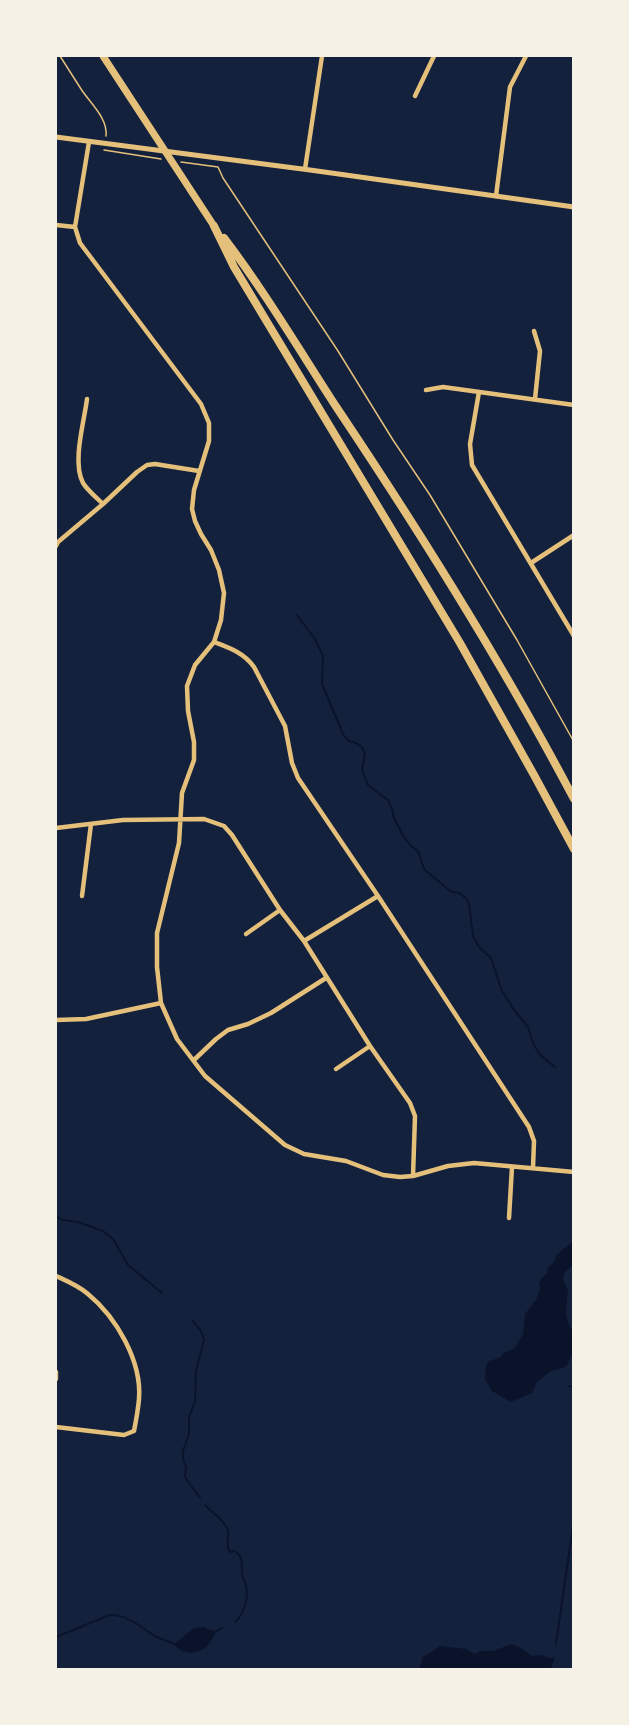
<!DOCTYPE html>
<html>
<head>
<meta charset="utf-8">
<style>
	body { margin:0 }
	#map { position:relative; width:629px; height:1725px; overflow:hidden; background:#14213d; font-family:"PT Sans Narrow",sans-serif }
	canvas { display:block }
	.frame { position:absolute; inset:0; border:57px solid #f6f1e7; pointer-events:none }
</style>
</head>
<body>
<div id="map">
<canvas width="629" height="1725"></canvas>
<div class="frame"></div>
</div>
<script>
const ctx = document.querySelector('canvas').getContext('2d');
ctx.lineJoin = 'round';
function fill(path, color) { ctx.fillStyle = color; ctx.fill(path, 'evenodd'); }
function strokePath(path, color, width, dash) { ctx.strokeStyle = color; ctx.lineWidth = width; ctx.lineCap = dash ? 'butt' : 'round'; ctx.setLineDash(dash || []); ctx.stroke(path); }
const water = new Path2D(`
	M572,1242L573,1243V1265L566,1271L563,1277L564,1282L568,1291L566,1312L568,1323L573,1332V1353L567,1365L563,1368L551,1371L537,1382L532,1393L511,1402L492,1391L485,1379L486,1365L489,1361L499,1358L504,1353L515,1348L523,1334L525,1314L536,1300L540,1289L539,1284L541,1279L547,1273V1268L554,1262L556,1255Z
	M204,1627L207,1629L217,1631C214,1635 212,1640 209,1644C199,1655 182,1656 174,1644L194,1628Z
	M512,1644L521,1648L532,1656L541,1655L549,1658L555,1657L551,1669H419L423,1657L440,1646L466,1649L475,1654L481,1651H493Z`);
const stream = new Path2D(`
	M297,615L315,639L323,656L322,684L344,736L349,741L356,743L362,747L365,754L362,770L368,785L388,800L392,809L394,818L404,837L411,846L418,851L424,869L450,891L459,893L467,899L469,904L473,936L479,947L491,958L502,991L514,1010L528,1027L533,1043L540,1055L555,1067
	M56,1216L62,1220L78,1222L103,1231L113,1239L128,1265L162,1293
	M192,1320L201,1331L204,1340L196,1371L195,1402L189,1417V1434L183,1451V1459L186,1467L185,1477L200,1498
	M569,1386L574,1388
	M205,1505C211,1512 228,1523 228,1532C229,1540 225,1544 230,1552L235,1551C244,1558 241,1563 242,1573C242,1577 245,1582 246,1586C249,1598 244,1614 235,1622
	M217,1631L222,1628
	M56,1637L110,1615C129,1615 140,1627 155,1636C161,1639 167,1641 174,1644
	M556,1644L574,1519`);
const path = new Path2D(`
	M60,56C67,67 74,78 81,89C90,103 108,118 106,136
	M104,150L161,159
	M181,162L218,167L223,178L338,351L393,440L430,495L517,640L574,742`);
const minor = new Path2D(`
	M415,96L434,56
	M89,142L75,227L80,243L201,404L209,423V441L194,490L192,509L195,521L201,534L211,550L219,570L224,593L221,620L214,642L195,665L187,686L188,711L194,742V760L182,793L179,843L157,933V967L161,1003L177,1039L205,1076L285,1145L304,1154L346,1161L383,1175L400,1177L413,1176L448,1166L474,1163L574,1172
	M305,169L322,56
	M496,196L510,87L526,56
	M56,225L75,227
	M534,331L540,351L535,399
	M426,390L443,387L574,405
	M479,392L470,444L472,465L574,636
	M87,399C84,423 72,462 83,483C88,491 97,498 103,504
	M56,546L58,542L103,504L137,472L147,465L155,464L199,471
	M531,563L574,535
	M214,642C230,648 244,653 254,667L285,726L292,763L298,778L378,896L529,1127L534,1141L533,1168
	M56,828L123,820L204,819L224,826L232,835L280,910L304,941L370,1046L410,1103L415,1116L413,1176
	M82,896L91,824
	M246,934L280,910
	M304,941L378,896
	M56,1020L86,1019L161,1003
	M194,1060L216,1039L228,1030L248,1024L271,1013L326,978
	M336,1069L370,1046
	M509,1218L512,1167
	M56,1276C67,1281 79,1286 88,1294C116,1317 142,1361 139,1399C138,1410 136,1421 134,1431L124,1435L56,1427
	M56,1379V1372`);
const tertiary = new Path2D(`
	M56,137L310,170L574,207`);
const primary = new Path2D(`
	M103,56L214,226`);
const motorway = new Path2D(`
	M214,226L234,267L460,643L534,775L574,849
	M224,238C265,292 300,351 337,408C422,535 503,664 574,799`);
fill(water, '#0b132b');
strokePath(stream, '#0b132b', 2);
strokePath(path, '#e5c07b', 1.5);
strokePath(minor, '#e5c07b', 4.5);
strokePath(tertiary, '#e5c07b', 5);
strokePath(primary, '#e5c07b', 7);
strokePath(motorway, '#e5c07b', 8);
</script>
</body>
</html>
